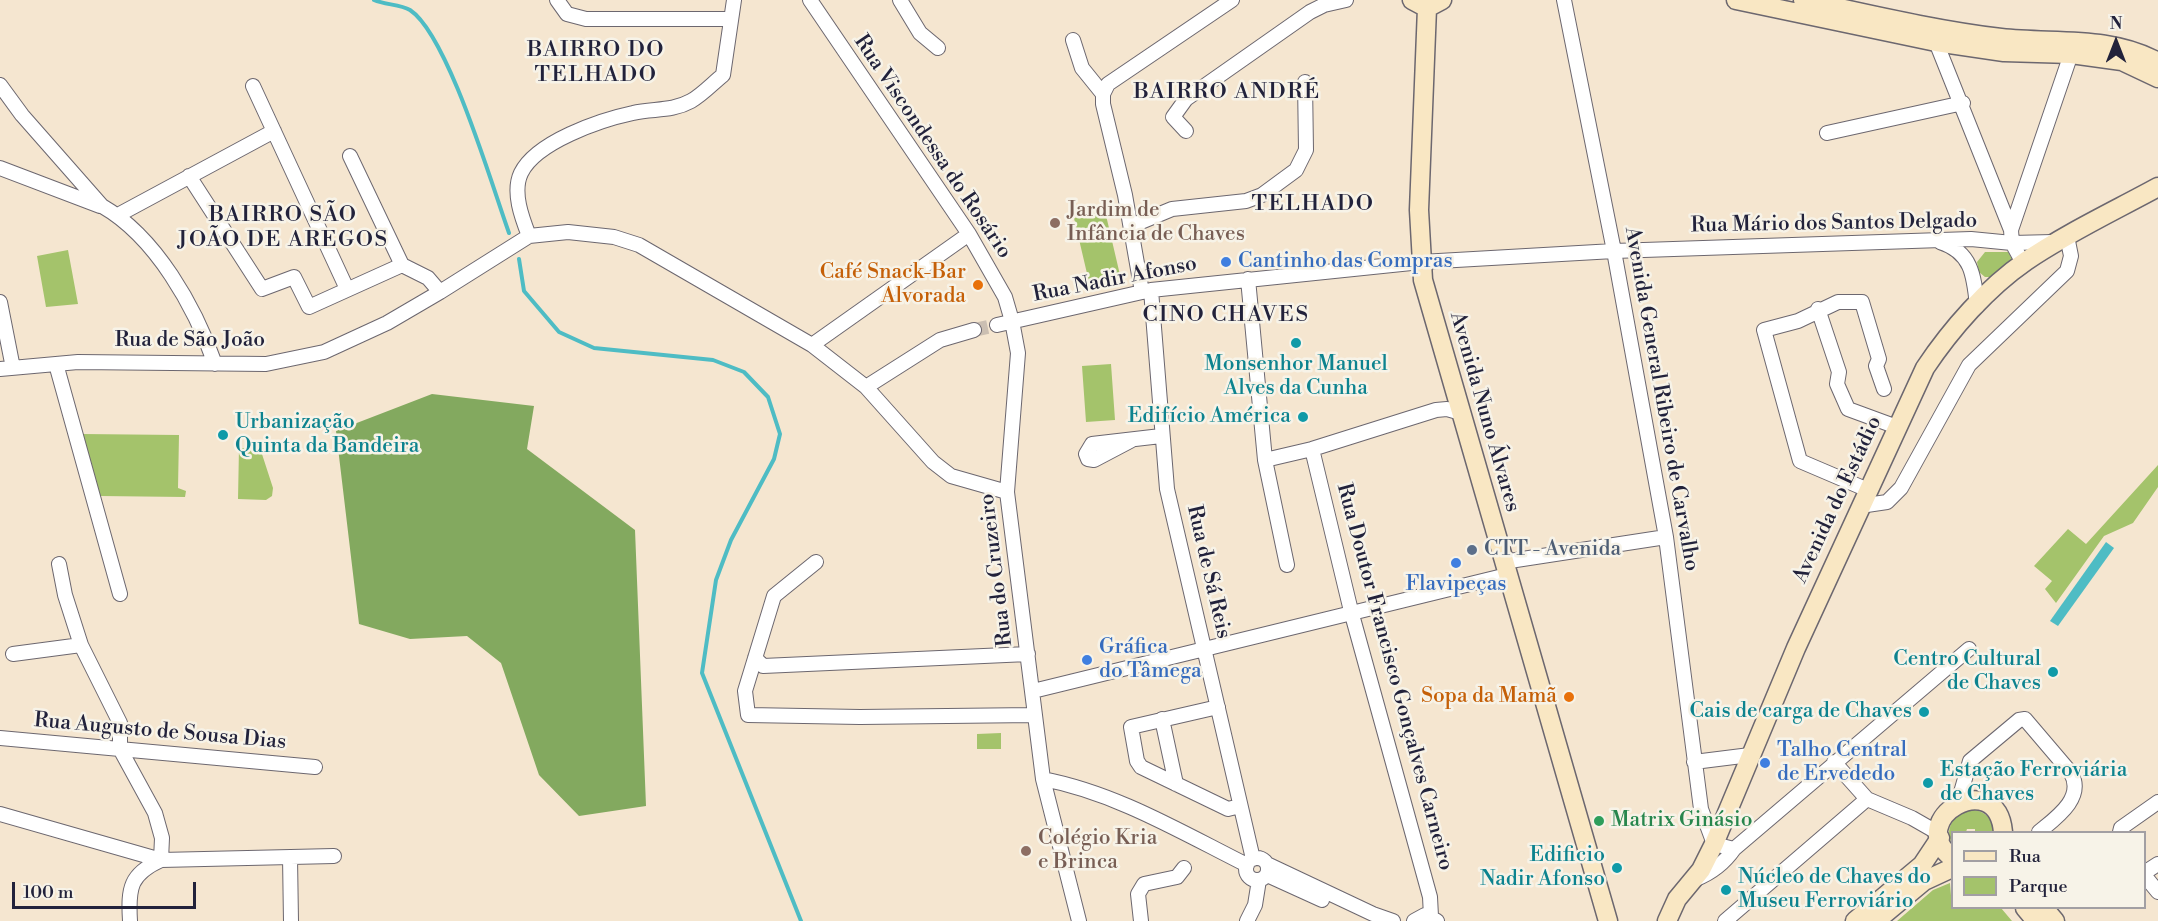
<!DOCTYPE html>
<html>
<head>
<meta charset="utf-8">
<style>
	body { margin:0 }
	#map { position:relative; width:2158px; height:921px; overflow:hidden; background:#f5e6d0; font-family:"Libre Bodoni",serif }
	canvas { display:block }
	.legend { position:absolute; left:1951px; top:831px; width:195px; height:78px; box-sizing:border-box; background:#f7f3e8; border:2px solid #a29fa3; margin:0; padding:8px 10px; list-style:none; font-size:18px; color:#22223b }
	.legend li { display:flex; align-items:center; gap:12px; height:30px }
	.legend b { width:30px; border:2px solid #a29fa3 }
	.north { position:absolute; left:2086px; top:12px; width:60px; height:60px; -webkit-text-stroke:4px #f7f3e8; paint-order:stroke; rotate:0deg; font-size:16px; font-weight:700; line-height:24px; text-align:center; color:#22223b }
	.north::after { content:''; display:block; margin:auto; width:21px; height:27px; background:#22223b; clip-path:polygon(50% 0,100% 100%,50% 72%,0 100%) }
	.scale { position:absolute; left:12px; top:882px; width:184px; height:27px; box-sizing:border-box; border:3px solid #22223b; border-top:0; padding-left:8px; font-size:18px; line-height:21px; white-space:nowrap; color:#22223b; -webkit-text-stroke:4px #f7f3e8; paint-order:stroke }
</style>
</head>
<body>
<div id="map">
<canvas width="2158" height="921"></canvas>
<ul class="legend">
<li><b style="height:8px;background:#f9e7c3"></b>Rua</li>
<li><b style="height:16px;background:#a4c36b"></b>Parque</li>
</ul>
<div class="north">N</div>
<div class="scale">100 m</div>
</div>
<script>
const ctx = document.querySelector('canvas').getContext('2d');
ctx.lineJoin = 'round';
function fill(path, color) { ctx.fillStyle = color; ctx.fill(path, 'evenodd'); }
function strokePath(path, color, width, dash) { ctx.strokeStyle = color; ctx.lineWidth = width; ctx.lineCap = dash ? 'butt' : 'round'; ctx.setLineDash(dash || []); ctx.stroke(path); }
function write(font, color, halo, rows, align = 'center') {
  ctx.font = font + ' "Libre Bodoni",serif'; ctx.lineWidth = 5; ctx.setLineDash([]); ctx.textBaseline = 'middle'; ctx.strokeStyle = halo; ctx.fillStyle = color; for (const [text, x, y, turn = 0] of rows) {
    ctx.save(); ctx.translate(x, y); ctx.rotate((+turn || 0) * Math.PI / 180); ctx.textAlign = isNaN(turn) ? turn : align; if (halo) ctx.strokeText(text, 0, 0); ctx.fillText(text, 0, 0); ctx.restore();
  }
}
const green = new Path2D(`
	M1105,211L1120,275L1089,282L1074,218Z
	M68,250L78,304L46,307L37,256Z
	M1985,252H2008L2012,259L1992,277H1985L1979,272L1977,262Z
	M1111,364L1115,420L1086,422L1082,366Z
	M82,434L179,435L178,488L186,491L185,497L100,496Z
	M239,448H254L261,451L273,488L272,496L266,500L238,499Z
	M2158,465V487L2133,523L2104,536L2056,603L2045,589L2052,581L2034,566L2068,529L2086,544Z
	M1001,733V749H977V734Z
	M1967,809C1986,811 1989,815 1995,832H1975V829H1967L1966,832H1952V844C1944,827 1954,817 1967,809Z
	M1950,883L1952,908H2001L2012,921H1897L1933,890Z`);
const forest = new Path2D(`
	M432,394L534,406L527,449L635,530L646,806L579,816L539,775L501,663L467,636L410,639L359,624L336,431Z`);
const water = new Path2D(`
	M2106,542L2114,548L2058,626L2050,621Z`);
const stream = new Path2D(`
	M374,0C385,5 400,4 410,10C448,35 492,186 509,233
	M519,259L524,291L559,332L594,348L713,360L744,372L768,397L780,434L774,459L731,540L716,580L702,673L801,921`);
const streetTunnel = new Path2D(`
	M974,330L997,325`);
const street = new Path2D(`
	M557,0L567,14L586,19H730
	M810,0L969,234L1005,297L1012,321L1018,353L1007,492L1043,779L1079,921
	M900,0L920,33L938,48
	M1564,0L1614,251L1666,537L1701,809L1714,844L1734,849
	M1073,40L1082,68L1103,94V104L1125,195L1142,292
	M1936,42L2011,230L2012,243L2023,263
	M0,85L22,115L102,206C156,237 195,307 215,364
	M253,86L347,289
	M1103,94L1108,84L1232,0
	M1186,131L1173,117L1186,99L1310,12L1324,5L1346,0
	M1827,133L1963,103
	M350,156L402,265
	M0,168L100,206
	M189,176L262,289L294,277L309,307L402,265L428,278L440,292
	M118,215L274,131
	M1131,226L1172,209L1246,201L1262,195L1296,170L1306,150L1305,82
	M2011,230L2071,54
	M529,236C522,218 512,192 521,173C536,142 600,120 633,113C653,108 671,112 691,101C702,95 713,83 723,75L734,0
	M1940,242C1972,252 1974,276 1977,306
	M1248,279L1265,460L1287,565
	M1151,290L1167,489L1253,859
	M0,302L13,368
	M1818,309L1839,372L1837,384L1848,409L1897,427
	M997,325L1151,290L1421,262L1614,251L1971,239L2012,243L2053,242
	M812,345L969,234
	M56,364L120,594
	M0,369L78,362L266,364L324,352L387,323L440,292L529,236L568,232L614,237L639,245L812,345L866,387L933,462L951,476L1007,492
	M866,387L940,340L974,330
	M1132,440L1094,460L1088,459L1086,454L1092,444L1161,436
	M1312,449L1351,611L1430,897L1431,916
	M1265,460L1312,449L1436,410L1447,409L1461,413
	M1868,490L1800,461L1764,330L1798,321L1838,302H1862L1879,359L1876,366L1884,389
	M1860,506L1887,502L1901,488L1969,365L2067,271L2071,256L2067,236
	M816,562L774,596L745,691L748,715L860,717L1034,715
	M1503,562L1666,537
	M59,564L65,595L81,645L120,723V749L155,813L162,838L161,860C130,874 128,888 130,921
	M13,654L81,645
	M755,658L763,666L1028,654
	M1033,691L1507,575
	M1218,707L1131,727L1137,761L1141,767L1228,809L1240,806
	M1162,719L1176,784
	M0,738L315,767
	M1694,762L1750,755
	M1834,762L1867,799L1912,818L1940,834
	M1043,779C1116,793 1181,832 1247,865
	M1958,803L1970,761L2019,720L2025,719L2071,773C2085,798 2056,818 2039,832
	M0,814L161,860L334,856
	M2120,832L2121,828L2158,802
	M290,857L291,921
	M1246 869a11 11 0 1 1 22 0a11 11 0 1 1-22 0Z
	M1267,864L1373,914L1393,921
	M2144,873L2158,864
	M1267,875L1322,900
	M2144,875L2158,892
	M1696,879C1711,873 1725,862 1734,849L1969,649
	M1141,921L1138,894L1144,884L1177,877L1184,868
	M1247,921L1255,905L1259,880
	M1414,921L1425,915L1437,921
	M1725,921L1867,799`);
const secondary = new Path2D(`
	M1412,0L1427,8L1442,0
	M1736,0L1936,42L2004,52L2071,54L2122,61L2158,78
	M1803,0C1868,14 1934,30 2001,38C2054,44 2109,35 2158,62
	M1427,8L1419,210L1423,280L1608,921
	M1952,858C1903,819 1997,765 2003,832
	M2025,908L2036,921
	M2044,908L2055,921
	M1667,921L1677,899L1701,870L1714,844L1796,648L1925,368C1951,329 1987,288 2026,261C2067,233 2114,211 2158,187
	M1855,921L1922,865L1940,838
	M1876,921L1924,881L1952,868`);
const markers = [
	[1055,223,6,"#8d6e63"],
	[1226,262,6,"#3f7fe0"],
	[978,285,6,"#e8710a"],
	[1296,343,6,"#0f9aa8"],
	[1303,417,6,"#0f9aa8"],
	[223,435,6,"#0f9aa8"],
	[1472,550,6,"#5c6f8a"],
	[1456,563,6,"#3f7fe0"],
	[1087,660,6,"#3f7fe0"],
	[2053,672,6,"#0f9aa8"],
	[1569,697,6,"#e8710a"],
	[1924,712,6,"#0f9aa8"],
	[1765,763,6,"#3f7fe0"],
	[1928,783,6,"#0f9aa8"],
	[1599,821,6,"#2e9e5b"],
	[1026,851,6,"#8d6e63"],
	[1617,868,6,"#0f9aa8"],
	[1726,890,6,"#0f9aa8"]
];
const streetNames = [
	["Rua Viscondessa do Rosário",932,147,56],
	["Rua Mário dos Santos Delgado",1834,224,-1],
	["Rua Nadir Afonso",1115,280,-11],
	["Rua de São João",190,341],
	["Avenida General Ribeiro de Carvalho",1661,399,80],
	["Avenida Nuno Álvares",1484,412,74],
	["Avenida do Estádio",1838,500,-65],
	["Rua do Cruzeiro",997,570,-97],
	["Rua de Sá Reis",1208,572,77],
	["Rua Doutor Francisco Gonçalves Carneiro",1394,677,75],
	["Rua Augusto de Sousa Dias",160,732,5]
];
const educationNames = [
	["Jardim de",1067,211],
	["Infância de Chaves",1067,235],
	["Colégio Kria",1038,839],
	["e Brinca",1038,863]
];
const shopNames = [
	["Cantinho das Compras",1238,262],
	["Flavipeças",1456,585,"center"],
	["Gráfica",1099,648],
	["do Tâmega",1099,672],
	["Talho Central",1777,751],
	["de Ervededo",1777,775]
];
const foodNames = [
	["Café Snack-Bar",966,273],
	["Alvorada",966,297],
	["Sopa da Mamã",1557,697]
];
const cultureNames = [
	["Monsenhor Manuel",1296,365,"center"],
	["Alves da Cunha",1296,389,"center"],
	["Edifício América",1291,417],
	["Urbanização",235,423,"left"],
	["Quinta da Bandeira",235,447,"left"],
	["Centro Cultural",2041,660],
	["de Chaves",2041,684],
	["Cais de carga de Chaves",1912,712],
	["Estação Ferroviária",1940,771,"left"],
	["de Chaves",1940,795,"left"],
	["Edificio",1605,856],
	["Nadir Afonso",1605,880],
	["Núcleo de Chaves do",1738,878,"left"],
	["Museu Ferroviário",1738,902,"left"]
];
const serviceNames = [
	["CTT - Avenida",1484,550]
];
const leisureNames = [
	["Matrix Ginásio",1611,821]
];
const neighbourhoodNames = [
	["BAIRRO DO",596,51],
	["TELHADO",596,76],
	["BAIRRO ANDRÉ",1227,93],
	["TELHADO",1313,205],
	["BAIRRO SÃO",283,216],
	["JOÃO DE AREGOS",283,241],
	["CINO CHAVES",1226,316]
];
fill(green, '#a4c36b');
fill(forest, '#83a95f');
fill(water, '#4ebcc4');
strokePath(stream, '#4ebcc4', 4);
strokePath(streetTunnel, '#cbbfb2', 14, [14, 7]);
strokePath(street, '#6c676f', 16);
strokePath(secondary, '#6c676f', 21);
strokePath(street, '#fff', 14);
strokePath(secondary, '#f9e7c3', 18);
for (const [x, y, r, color] of markers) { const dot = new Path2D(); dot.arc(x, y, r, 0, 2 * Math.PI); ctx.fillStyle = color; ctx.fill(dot); strokePath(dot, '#f7f3e8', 2); }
write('21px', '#22223b', '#f7f3e8', streetNames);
write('21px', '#785e54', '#f7f3e8', educationNames, 'left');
write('21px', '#366cbe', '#f7f3e8', shopNames, 'left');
write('21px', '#c56008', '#f7f3e8', foodNames, 'right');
write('21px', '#0d838f', '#f7f3e8', cultureNames, 'right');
write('21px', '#4e5e75', '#f7f3e8', serviceNames, 'left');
write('21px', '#27864d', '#f7f3e8', leisureNames, 'left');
ctx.letterSpacing = '1.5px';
write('22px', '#22223b', '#f7f3e8', neighbourhoodNames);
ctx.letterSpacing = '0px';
</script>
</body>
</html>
